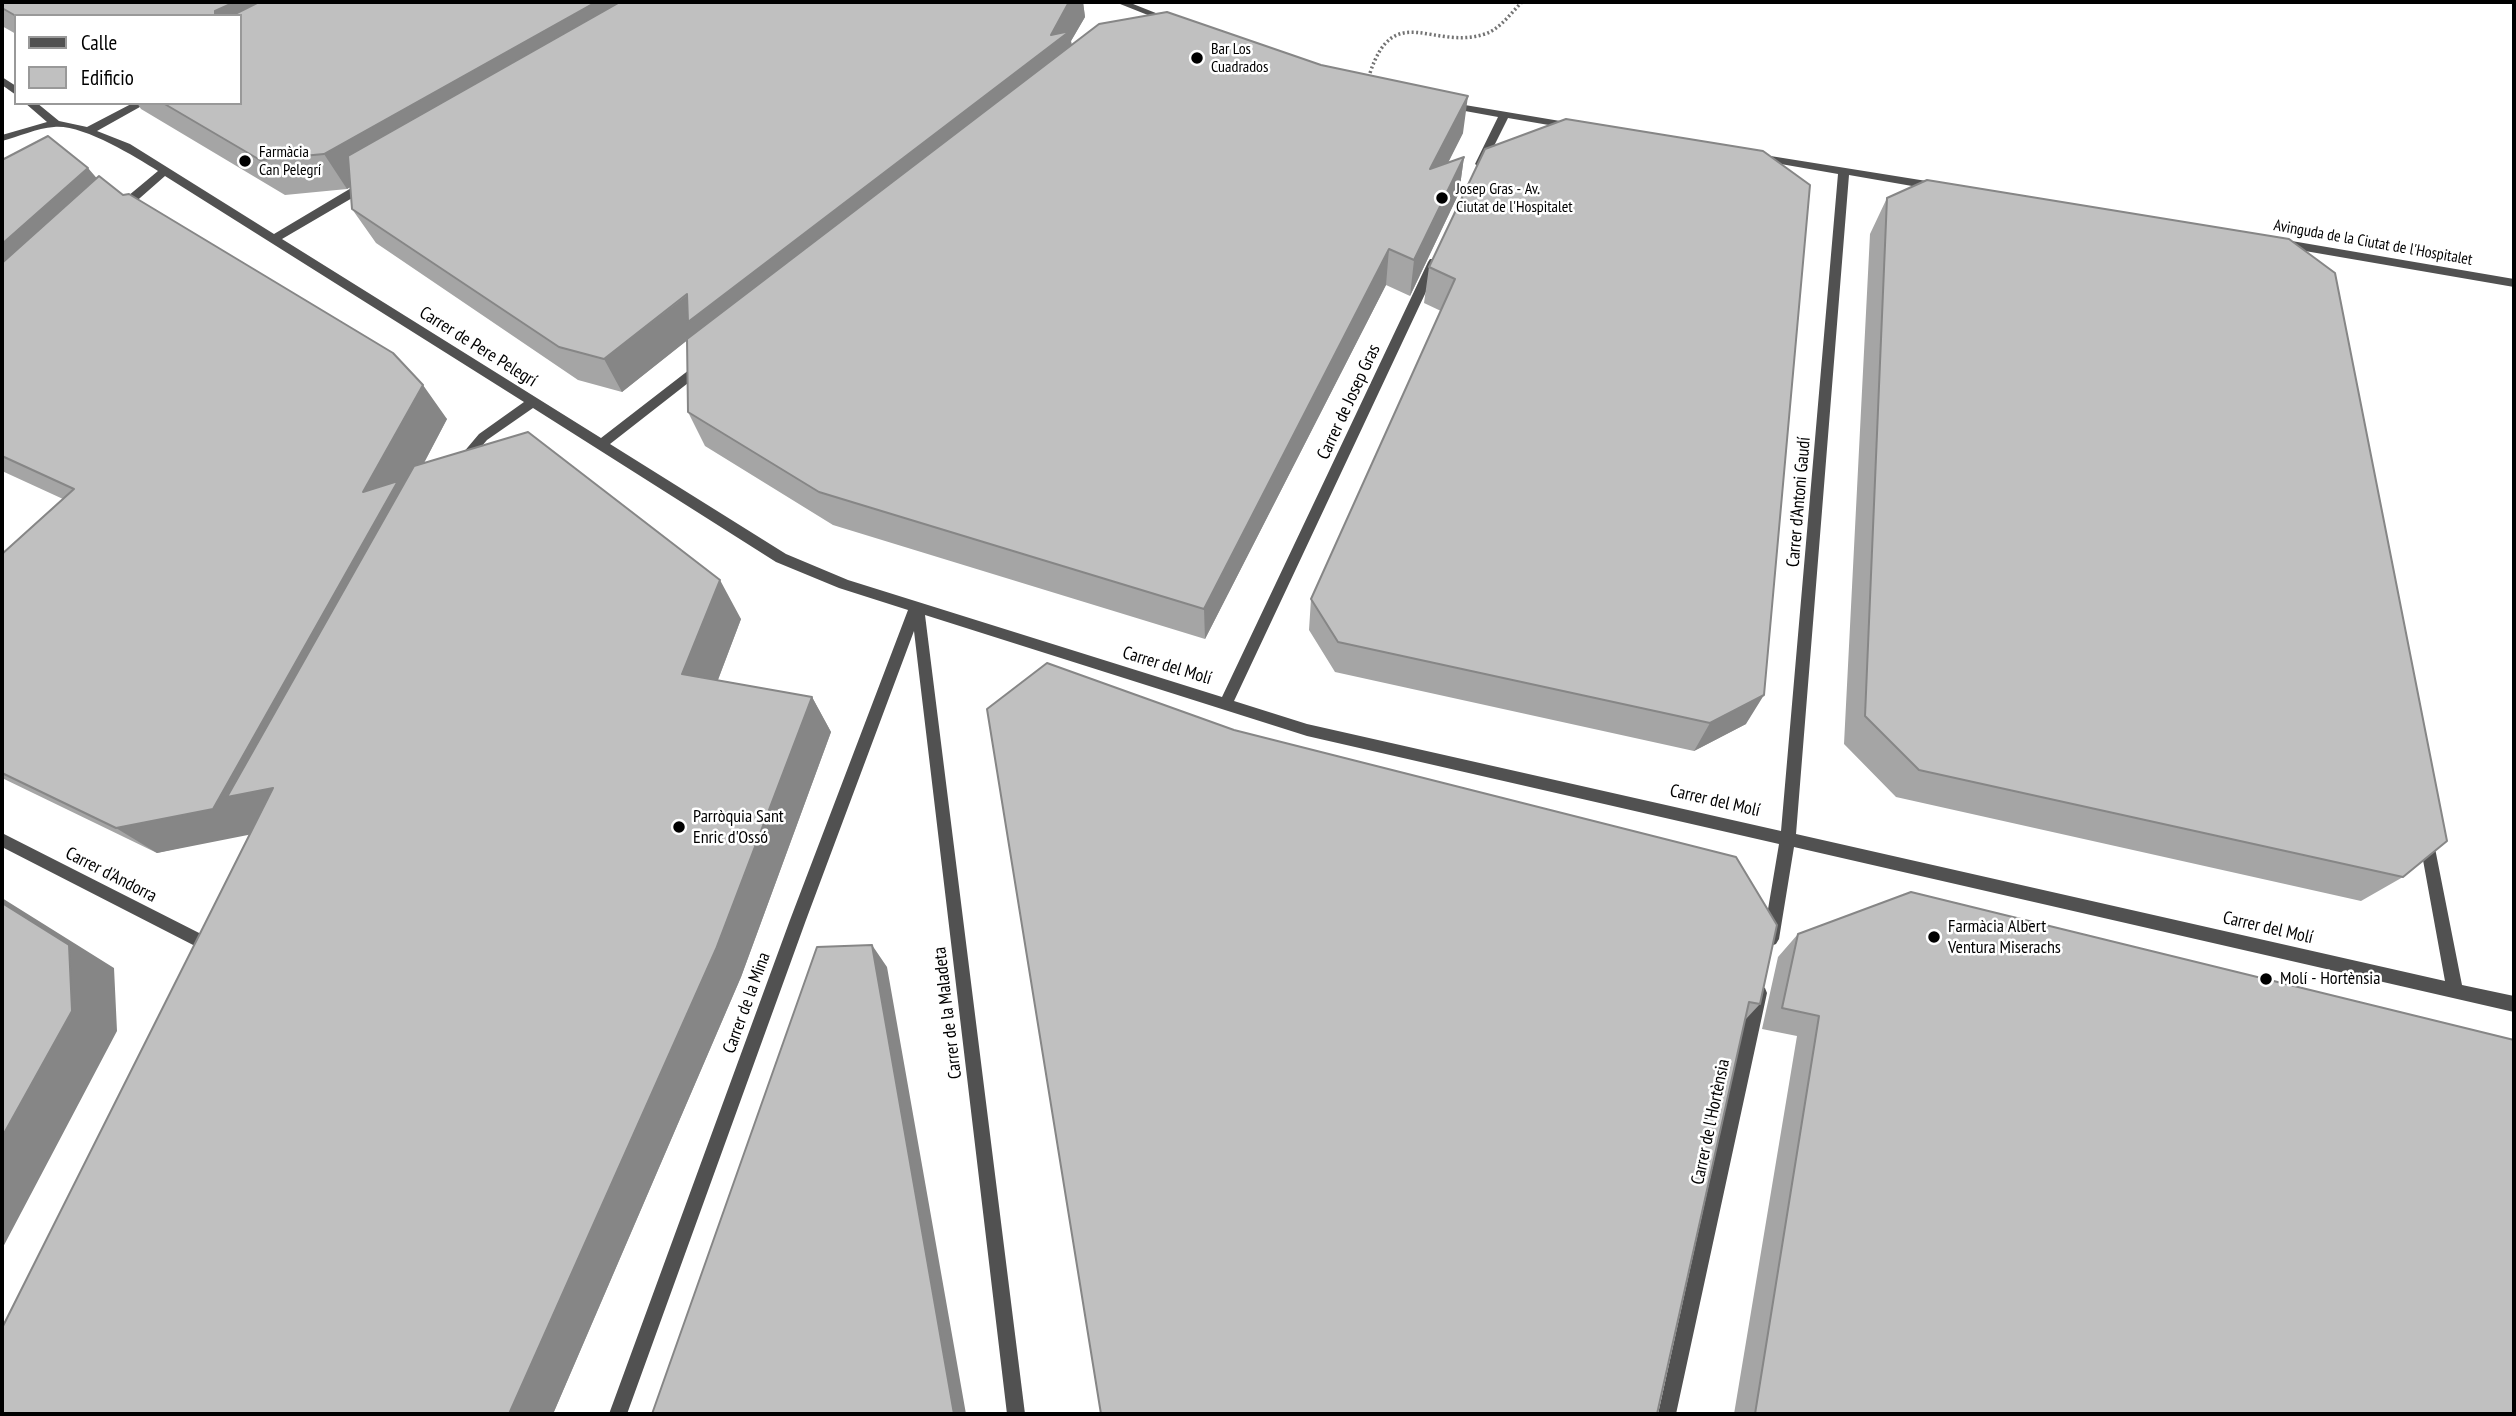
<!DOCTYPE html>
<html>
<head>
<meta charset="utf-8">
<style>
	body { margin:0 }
	#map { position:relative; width:2516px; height:1416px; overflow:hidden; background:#fff; font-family:"PT Sans Narrow",sans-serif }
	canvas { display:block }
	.frame { position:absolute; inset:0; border:4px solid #000; pointer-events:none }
	.legend { position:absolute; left:14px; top:14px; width:228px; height:91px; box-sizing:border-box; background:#fff; border:2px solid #999; margin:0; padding:9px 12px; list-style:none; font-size:21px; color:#000 }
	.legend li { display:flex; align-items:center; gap:14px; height:35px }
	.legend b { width:35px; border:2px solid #999 }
</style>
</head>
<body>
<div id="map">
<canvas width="2516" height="1416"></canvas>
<div class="frame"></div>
<ul class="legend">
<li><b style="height:9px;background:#515151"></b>Calle</li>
<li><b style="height:19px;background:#c0c0c0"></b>Edificio</li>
</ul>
</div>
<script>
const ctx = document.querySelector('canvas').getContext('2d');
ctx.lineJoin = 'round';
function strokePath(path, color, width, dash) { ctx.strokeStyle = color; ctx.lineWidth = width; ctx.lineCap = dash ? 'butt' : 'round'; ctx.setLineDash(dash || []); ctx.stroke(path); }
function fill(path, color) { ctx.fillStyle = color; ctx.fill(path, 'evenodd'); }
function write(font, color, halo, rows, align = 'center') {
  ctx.font = font + ' "PT Sans Narrow",sans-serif'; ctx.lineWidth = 5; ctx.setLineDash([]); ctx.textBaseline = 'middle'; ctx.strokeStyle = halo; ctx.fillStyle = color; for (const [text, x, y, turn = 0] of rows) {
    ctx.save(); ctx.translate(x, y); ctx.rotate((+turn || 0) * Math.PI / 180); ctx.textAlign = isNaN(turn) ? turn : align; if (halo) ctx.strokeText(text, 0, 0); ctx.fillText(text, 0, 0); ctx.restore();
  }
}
const path = new Path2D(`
	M1370,73C1394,0 1433,51 1485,34C1500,29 1511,13 1522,2`);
const street = new Path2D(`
	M1115,2H1128L1176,21L1168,23Z
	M2,77L16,86V95L2,85Z
	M1447,102L1572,123L1577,126L1572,129L1508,118L1485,164L1480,168L1475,164L1498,117L1443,107L1442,105Z
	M25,103H37L59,121L87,127L133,103H147L97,131L130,144L274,234L363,181H371V187L282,239L601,438L698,363H706V369L610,444L786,554L848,580L1222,697L1428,262L1430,259H1438L1440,262L1234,701L1307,724L1781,831L1838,174L1758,160L1753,157L1758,154L1939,183L1940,186L1935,190L1849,175L1796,834L2445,981L2419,838L2421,833L2426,831L2431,833L2433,838L2462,985L2514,996V1012L1794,847L1779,939L1776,944L1771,946L1766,944L1763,939L1779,844L1307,736L925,615L1025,1414H1007L914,631L806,920L627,1414H609L790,920L908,610L839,588L776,562L533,408L487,440L465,466H457L455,463L457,460L479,434L524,402L165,176L124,212H116V206L158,171C134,156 82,124 54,127C37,128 18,137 2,141V135L47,122Z
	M2280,239L2514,279V287L2276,246V240Z
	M2,833L209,938L212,943L209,948L204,950L199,948L2,847Z
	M1759,985L1765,988L1767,993L1676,1414H1658L1751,993L1753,988Z`);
const wall = new Path2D(`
	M2,2H1083L1085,17L1071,41L1072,45L1463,133L1448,163L1464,157L1459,193L1410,296L1386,285L1205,639L833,525L705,446L688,412L687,340L622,392L578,380L376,243L352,209L350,187L347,189L285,195L141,109L137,103H240L16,16V34L2,26Z
	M1485,149L1746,724L1694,751L1335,672L1309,630L1311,599L1441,311L1424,303L1429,267Z
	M2,160L97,178L447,419L424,463L741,619L718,680L812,697L831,732L741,977L553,1414H2L251,832L157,853L2,778V554L63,499L2,471Z
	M1887,198L2403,877L2361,901L1896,797L1844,744L1870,234Z
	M1234,730L1760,1004L1745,1020Z
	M1798,934L2514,1414H1734L1797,1036L1762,1029L1778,957Z`);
const shadedWall = new Path2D(`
	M235,2H328L240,16H215V11Z
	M596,2H672L347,189L324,154Z
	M1069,2H1083L1085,17L1071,41L1074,66L694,335L622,392L604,359Z
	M1468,96L1463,133L1426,206L1430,169Z
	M1464,157L1459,193L1410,296L1414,260Z
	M88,168L119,204L2,311V244Z
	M1389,249L1386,285L1205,639L1204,609Z
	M423,385L447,419L408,493L273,830L157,853L116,828L363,492Z
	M720,580L741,619L706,711L682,674Z
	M1764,695L1746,724L1694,751L1710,723Z
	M812,697L831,732L741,977L553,1414H509Z
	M2,898L114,968L117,1031L2,1249Z
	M872,945L887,967L966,1414H954Z`);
const building = new Path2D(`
	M2,2H235L215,11V16H16L2,8Z
	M259,2H596L324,154L260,160L163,103H240V16H231Z
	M620,2H1069L1051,35L1070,31L688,322L687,294L604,359L559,347L352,209L348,156Z
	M1167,12L1321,65L1468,96L1430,169L1464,157L1414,260L1389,249L1204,609L819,492L688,412L687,339L1099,24Z
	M1566,119L1763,151L1810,185L1764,695L1710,723L1338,642L1311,599L1455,279L1429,267L1485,149Z
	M48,136L88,168L2,244V160Z
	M99,176L123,195L129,194L393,353L423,385L363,492L398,481L213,809L116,828L2,773V554L74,489L2,456V263Z
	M1927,180L2289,239L2335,273L2447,841L2403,877L1919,770L1865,716L1887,198Z
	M528,432L720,580L682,674L812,697L716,949L509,1414H2V1328L273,788L227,797L414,466Z
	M1047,663L1234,730L1736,857L1777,925L1760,1004L1749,1002L1657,1414H1101L987,709Z
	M1911,892L2514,1040V1414H1755L1819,1016L1782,1008L1798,934Z
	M2,903L69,945L72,1011L2,1137Z
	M872,945L954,1414H652L817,947Z`);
const markers = [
	[1197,58,7,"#000"],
	[245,161,7,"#000"],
	[1442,198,7,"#000"],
	[679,827,7,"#000"],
	[1934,937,7,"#000"],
	[2266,979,7,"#000"]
];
const farPoinames = [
	["Bar Los",1211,49],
	["Cuadrados",1211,67],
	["Farmàcia",259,152],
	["Can Pelegrí",259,170],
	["Josep Gras - Av.",1456,189],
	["Ciutat de l'Hospitalet",1456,207]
];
const farStreetnames = [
	["Avinguda de la Ciutat de l'Hospitalet",2373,243,10]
];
const streetNames = [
	["Carrer de Pere Pelegrí",478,347,32],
	["Carrer de Josep Gras",1349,402,-65],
	["Carrer d'Antoni Gaudí",1799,502,-85],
	["Carrer del Molí",1167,666,17],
	["Carrer del Molí",1715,801,13],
	["Carrer d'Andorra",111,875,27],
	["Carrer del Molí",2268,928,13],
	["Carrer de la Mina",747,1003,-70],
	["Carrer de la Maladeta",948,1013,-97],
	["Carrer de l'Hortènsia",1711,1122,-78]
];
const poiNames = [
	["Parròquia Sant",693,817],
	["Enric d'Ossó",693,838],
	["Farmàcia Albert",1948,927],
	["Ventura Miserachs",1948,948],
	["Molí - Hortènsia",2280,979]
];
strokePath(path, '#737373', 3.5, [2, 2.5]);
fill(street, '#515151');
fill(wall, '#a5a5a5');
fill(shadedWall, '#868686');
fill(building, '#c0c0c0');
strokePath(building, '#868686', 2);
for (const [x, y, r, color] of markers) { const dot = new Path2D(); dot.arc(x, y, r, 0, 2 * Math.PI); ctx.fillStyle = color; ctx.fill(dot); strokePath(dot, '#fff', 2.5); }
write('16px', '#000', '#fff', farPoinames, 'left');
write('16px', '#000', '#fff', farStreetnames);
write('18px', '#000', '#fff', streetNames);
write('18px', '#000', '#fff', poiNames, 'left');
</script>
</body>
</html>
